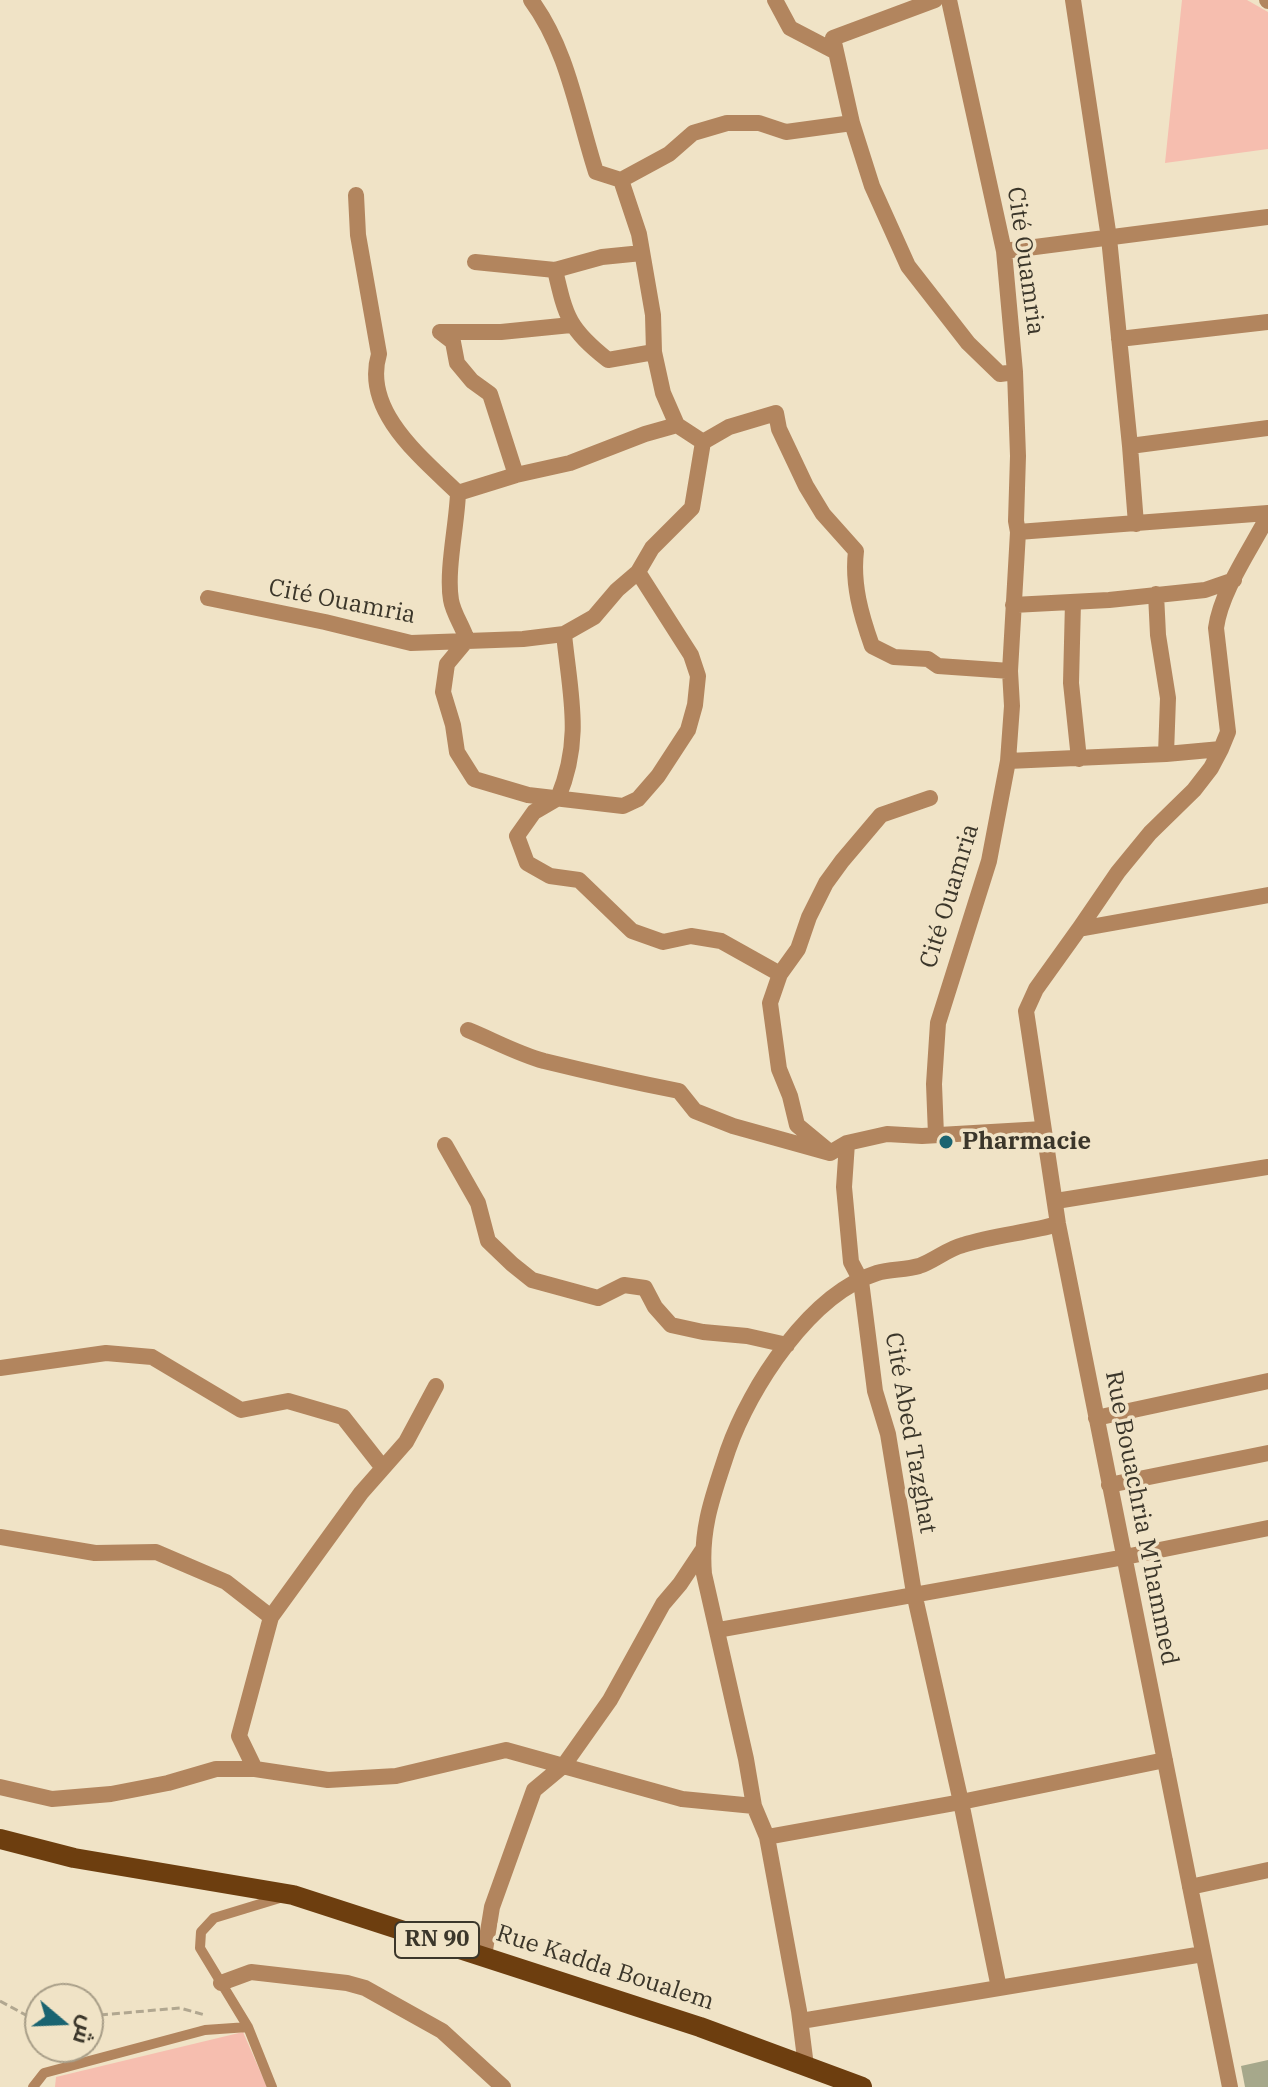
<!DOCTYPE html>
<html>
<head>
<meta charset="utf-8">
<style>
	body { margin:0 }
	#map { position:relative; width:1268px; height:2087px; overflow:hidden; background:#f0e3c6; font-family:"IBM Plex Serif",Cairo,serif }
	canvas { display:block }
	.north { position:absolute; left:24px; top:1983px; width:80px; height:80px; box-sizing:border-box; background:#f0e3c6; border:2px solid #a89e88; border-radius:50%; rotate:109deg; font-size:22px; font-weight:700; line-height:32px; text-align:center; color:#3b362a }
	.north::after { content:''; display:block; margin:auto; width:28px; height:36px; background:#1a6471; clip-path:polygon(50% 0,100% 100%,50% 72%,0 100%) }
</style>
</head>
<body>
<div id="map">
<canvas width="1268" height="2087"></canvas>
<div class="north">ش</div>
</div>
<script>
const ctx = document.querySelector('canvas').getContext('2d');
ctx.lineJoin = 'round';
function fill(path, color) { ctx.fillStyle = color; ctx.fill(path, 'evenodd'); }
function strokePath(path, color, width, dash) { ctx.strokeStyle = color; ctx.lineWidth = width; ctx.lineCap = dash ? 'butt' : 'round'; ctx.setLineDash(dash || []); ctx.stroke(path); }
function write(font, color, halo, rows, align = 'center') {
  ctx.font = font + ' "IBM Plex Serif",serif'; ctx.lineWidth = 7; ctx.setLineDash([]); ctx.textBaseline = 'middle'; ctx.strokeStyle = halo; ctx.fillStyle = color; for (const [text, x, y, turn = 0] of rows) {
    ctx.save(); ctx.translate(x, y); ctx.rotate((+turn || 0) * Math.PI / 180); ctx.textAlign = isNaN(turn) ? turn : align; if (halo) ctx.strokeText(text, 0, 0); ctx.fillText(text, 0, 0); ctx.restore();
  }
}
const green = new Path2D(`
	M1182,0H1247L1268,12V149L1165,163Z
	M243,2032L267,2087H55L56,2077Z`);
const building = new Path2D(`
	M1268,2060V2087H1245L1241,2066Z`);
const path = new Path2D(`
	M0,2001L35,2020L40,2019
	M88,2016L180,2008L205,2015`);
const lane = new Path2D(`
	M33,2087L44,2073L205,2030L248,2027
	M272,2087L248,2027L200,1948L201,1932L214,1918L283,1897`);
const street = new Path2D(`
	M531,0C568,50 577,113 596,172L621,180L639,234L653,315L654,352L663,393L677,425L703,442
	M775,0L790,28L836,52
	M935,0L833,38L852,123L872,186L908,266L968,343L1000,374L1015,372
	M1073,0L1109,238L1130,446L1268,428
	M1267,0L1268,1
	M621,180L669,154L693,133L727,123H759L786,132L852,123
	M356,195L358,235L379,354C362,411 422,458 458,493C457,524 446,571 451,600C453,613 463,627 467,640L447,664L443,692L453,725L457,752L474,779L528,795L623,806L638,799L658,776L688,730L695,705L698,676L691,655L638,572
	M1004,251L1268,217
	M475,262L555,270L602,257L642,253
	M555,270C566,318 569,329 608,360L654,352
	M440,332L453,342L457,363L472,381L490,394L516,475
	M440,332H501L571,325
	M1119,339L1268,322
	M703,442L729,427L776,413L779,429L806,486L823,514L856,551C852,584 861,615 872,646L894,657L928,659L938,666L1010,671
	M1130,446L1136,524
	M458,493L516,475L570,463L645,434L677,425
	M1018,532L1268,513
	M1156,594L1158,635L1168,698L1166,754
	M208,598L325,622L411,643L523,639L564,634L594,617L617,590L638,572L652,548L692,508L703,442
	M1073,602L1071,683L1079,759
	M1013,605L1109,600L1205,590L1234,580
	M1008,761L1166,754L1221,749
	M558,798L534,812L517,836L527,863L550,876L579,880L632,931L663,942L691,936L721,941L780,974
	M558,798C583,738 570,695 564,634
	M1079,929L1118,872L1150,833L1194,790L1211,768L1221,749L1228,732L1216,628C1221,591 1251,549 1268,516
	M468,1030C493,1040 518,1054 544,1061C589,1072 633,1082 679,1091L695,1111L733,1126L830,1153L847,1143L887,1134L922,1136L1043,1129
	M936,1135L934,1084L938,1023L989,861L1008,761L1012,706L1010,671L1018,532L1016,521L1018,456L1015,372L1004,251L949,0
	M847,1143L844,1187L851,1262L861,1281L875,1391L888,1434L914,1593L961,1802L999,1988
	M445,1145L478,1203L488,1241L512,1264L532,1280L598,1298L624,1285L645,1288L655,1307L671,1325L703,1332L747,1336L787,1345
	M826,1149L797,1125L790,1096L779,1069L770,1003L780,974L798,949L809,917L826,883L842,861L881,815L930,798
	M1056,1201L1268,1167
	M0,1368L106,1353L152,1357L241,1410L288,1401L343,1417L383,1468
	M1096,1418L1268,1381
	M1109,1485L1268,1453
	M0,1537L95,1553L156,1552L226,1582L271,1617
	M718,1630L1125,1557L1268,1528
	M255,1769L239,1736L271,1617L361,1493L406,1442L436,1386
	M0,1787L52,1799L111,1794L168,1783L216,1769H255L328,1780L396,1776L506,1750L682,1799L754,1806
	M767,1837L961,1802L1165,1760
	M1190,1887L1268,1870
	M484,1956L492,1907L534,1790L564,1765L610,1700L663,1604L680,1584L702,1551
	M221,1983L251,1972L347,1983L365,1988L442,2031L503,2087
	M801,2021L1203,1954
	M806,2066L799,2011L767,1837L754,1806L746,1759L704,1574C700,1527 714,1493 728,1450C750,1387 810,1294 877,1273C890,1269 906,1270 919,1266C934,1261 947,1249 963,1245C994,1235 1027,1233 1058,1224
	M1230,2087L1058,1224L1026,1011L1036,989L1079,929L1268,895`);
const primary = new Path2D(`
	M0,1839L74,1858L293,1895L700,2027L862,2087`);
const markers = [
	[946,1142,8,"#1a6471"]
];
const shields = [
	[437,1940,84]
];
const shieldNames = [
	["RN 90",437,1940]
];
const streetNames = [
	["Cité Ouamria",1025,261,82],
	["Cité Ouamria",342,602,11],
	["Cité Ouamria",950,896,-73],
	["Cité Abed Tazghat",910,1433,80],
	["Rue Bouachria M'hammed",1141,1518,79],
	["Rue Kadda Boualem",605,1968,18]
];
const poiNames = [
	["Pharmacie",962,1142]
];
fill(green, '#f6beaf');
fill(building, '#a6a88b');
strokePath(path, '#b1a790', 3, [8, 4]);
strokePath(lane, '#b2855e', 10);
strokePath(street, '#b2855e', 16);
strokePath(primary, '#6d3e0f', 20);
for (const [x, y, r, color] of markers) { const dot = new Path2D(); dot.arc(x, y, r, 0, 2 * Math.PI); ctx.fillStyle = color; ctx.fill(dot); strokePath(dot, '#f0e3c6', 3); }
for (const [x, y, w] of shields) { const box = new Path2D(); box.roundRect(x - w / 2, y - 18, w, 36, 6); ctx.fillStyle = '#f0e3c6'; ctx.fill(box); strokePath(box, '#3b362a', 2); }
write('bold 22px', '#3b362a', null, shieldNames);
write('24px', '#3b362a', '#f0e3c6', streetNames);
write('bold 24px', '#3b362a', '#f0e3c6', poiNames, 'left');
</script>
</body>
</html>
